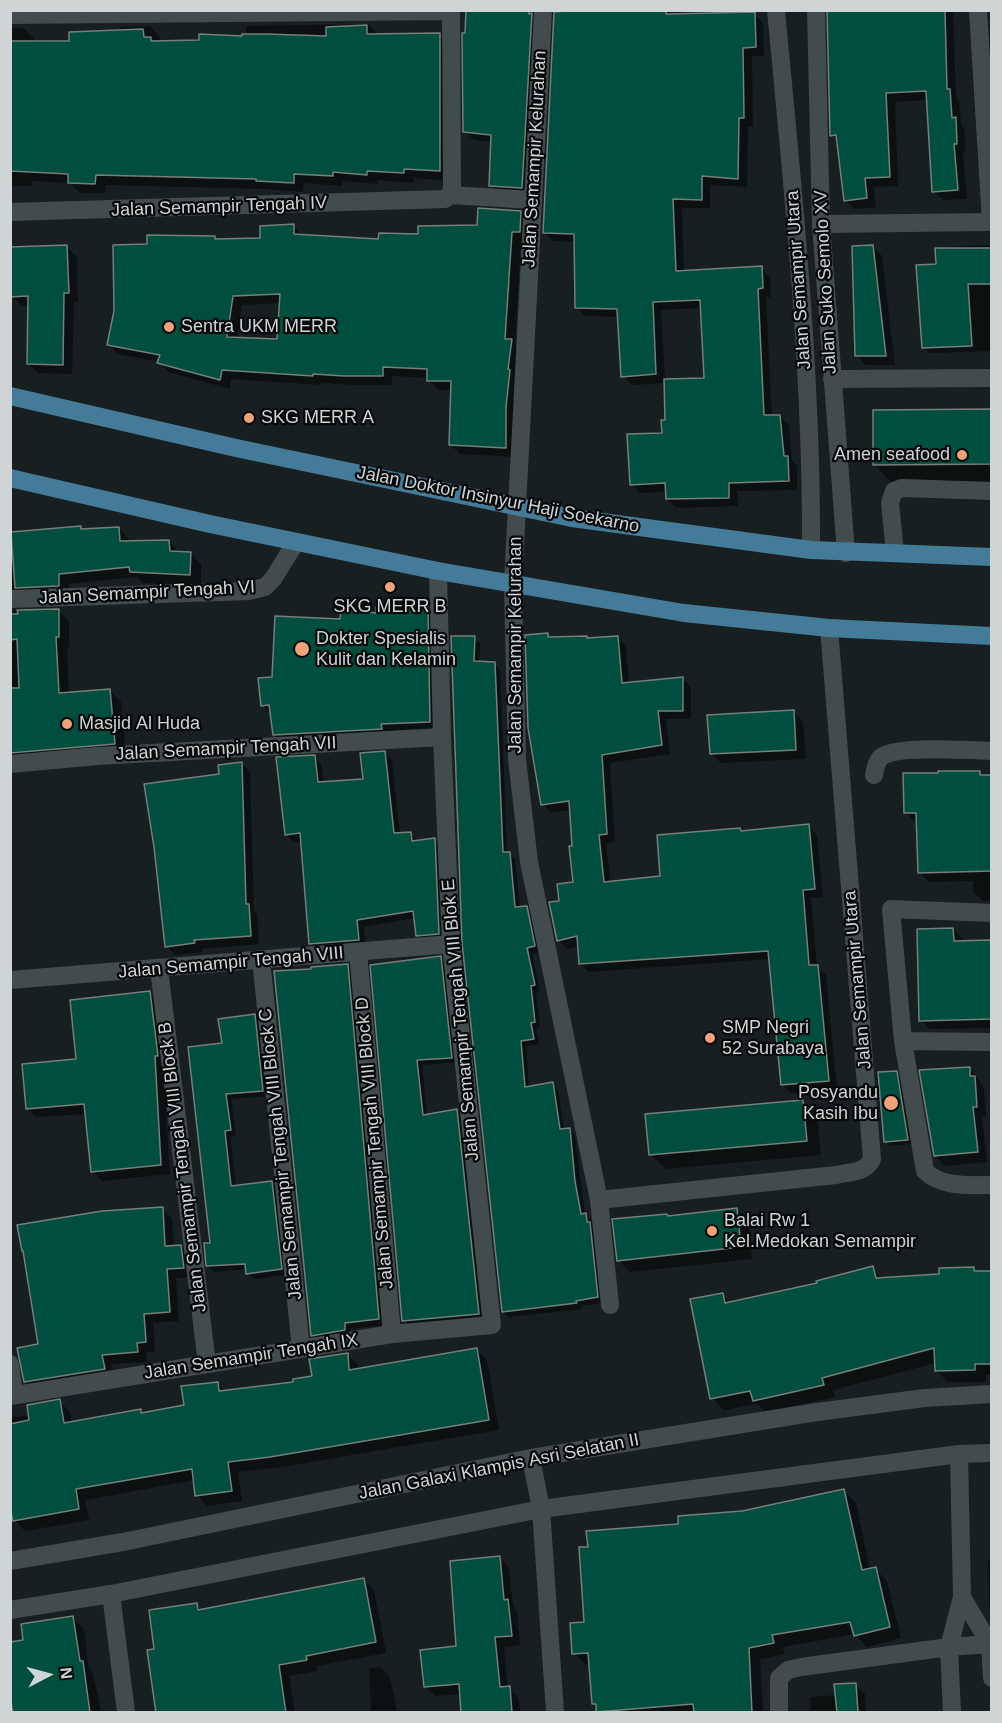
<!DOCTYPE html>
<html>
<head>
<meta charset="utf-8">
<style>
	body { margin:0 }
	#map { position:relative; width:1002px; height:1723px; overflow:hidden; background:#171f20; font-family:Helvetica,sans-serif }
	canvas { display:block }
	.frame { position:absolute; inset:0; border:12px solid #cfd4d5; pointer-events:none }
	.north { position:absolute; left:18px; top:1645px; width:60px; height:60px; -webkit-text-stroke:4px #060809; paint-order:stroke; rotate:84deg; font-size:16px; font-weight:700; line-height:24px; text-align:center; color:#cfd4d5 }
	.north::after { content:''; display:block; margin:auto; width:21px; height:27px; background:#cfd4d5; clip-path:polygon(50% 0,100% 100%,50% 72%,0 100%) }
</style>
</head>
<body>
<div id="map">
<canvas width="1002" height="1723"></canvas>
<div class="frame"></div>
<div class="north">N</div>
</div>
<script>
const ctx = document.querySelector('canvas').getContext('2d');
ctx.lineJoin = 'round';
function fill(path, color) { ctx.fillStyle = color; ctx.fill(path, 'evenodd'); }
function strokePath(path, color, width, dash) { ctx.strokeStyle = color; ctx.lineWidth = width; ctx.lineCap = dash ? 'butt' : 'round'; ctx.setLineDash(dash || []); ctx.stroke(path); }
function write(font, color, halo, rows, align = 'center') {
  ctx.font = font + ' Helvetica,sans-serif'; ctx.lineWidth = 4.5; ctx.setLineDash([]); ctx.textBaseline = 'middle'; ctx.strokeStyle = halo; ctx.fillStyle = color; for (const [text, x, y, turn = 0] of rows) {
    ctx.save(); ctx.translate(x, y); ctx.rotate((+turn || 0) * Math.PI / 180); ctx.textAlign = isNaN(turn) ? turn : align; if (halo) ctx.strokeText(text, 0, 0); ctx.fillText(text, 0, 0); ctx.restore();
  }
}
const shadow = new Path2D(`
	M467,10H545L531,196L500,195L491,186L492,142L474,140L464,131Z
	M556,10H742V14H754L763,23L764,56H752L753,127H748L747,187L710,185V208H682L684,272L761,268L770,277L771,297H766L772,417L780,416L789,425L792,461L797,466V490L737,491L738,506L676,508L667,499V492L640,493L631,484L663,434L667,421L666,383L632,385L623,376L619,317L585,316L576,307V242L553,241L544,232ZM702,308L706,379L665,380L661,310Z
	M829,10H953L956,97L959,100L961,125L964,128L966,153H963L967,199L943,200L933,191L928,100L895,102L898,186L874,187L876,207L855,209L845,200L839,142L832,135Z
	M368,24L379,35H439L450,45V181L414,178V183L377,180V184L343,181L342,186L304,183L303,192L266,189L106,185L105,193H80L70,183L32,181V186H10V28H23L34,38V42H71L120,32V27L150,26L160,37V42H200L243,37L246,35V26Z
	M521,212L530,222L529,241L521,242L515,344L521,350L515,457L460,454L450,444L452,390H439L429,381V378L392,376V385H354L322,383V385L231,379L230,389L168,372L159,362L118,354L108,344L148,245L214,238L217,240L262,239L293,226L303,236L380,241L478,226ZM281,303L278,340L237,339L242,305Z
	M992,245V351L930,353L924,347L937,266L936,247Z
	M872,246L882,256L895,365H866L856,355Z
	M67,247L77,257L78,302H74L72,374L38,373L28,363L29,306H22L12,296Z
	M992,410V483L893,484L874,464Z
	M80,528L83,530L118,528L129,539V542L169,541L180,553H190L201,564V585L142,583L137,577L96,581L69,584V596L10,605V534Z
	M427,608L435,616L438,730L282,742L274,734L270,713L262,705L274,678L341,621Z
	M58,610L69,621V647L67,648L69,694L110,691L121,702L126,754L10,768V611Z
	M547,634L551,638L589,640L617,637L626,646L629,684L682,678L691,687V719H666L670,754L610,763L615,842L606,843L611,883L662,877L740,830L743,833L808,826L817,835L823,897L811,898L817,966L826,975L837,1089L791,1093L782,1085L771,959L589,972L580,964L579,946L567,949L558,940L561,902L575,883L574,847L571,810L551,813L543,804Z
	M474,638L480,644L479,663L494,664L500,670L507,853L515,859L520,908L526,907L532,913L540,952L532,954L540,991L536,992L540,1027L536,1028L539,1044L526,1046L529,1088L552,1084L558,1090L564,1130L569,1129L575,1135L585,1215L591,1221L592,1226L595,1229L603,1303L581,1306L582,1309L509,1317L503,1312L464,943Z
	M794,712L803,722L806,759L721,763L711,753Z
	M384,753L392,760L400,834L410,833L418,841L435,840L442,847L446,941L425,942L417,935L415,918L364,927L365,947L318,951L311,944L302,841L294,842L286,834L314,757L321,764L324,783L365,780Z
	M241,763L250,772L254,912L257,914L259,944L202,949L203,952L175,955L167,946L221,776Z
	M979,773L983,777H992V901H983L973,892V881L929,882L920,873L918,821H914L905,812Z
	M953,929L962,938V942L992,941V1028L930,1029L921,1020Z
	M440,958L446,963L457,1062L422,1065L427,1116L457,1110L462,1116L484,1319L409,1326L404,1320L372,967Z
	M347,965L354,972L385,1325L350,1329L351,1336L319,1342L312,1335L313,970Z
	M150,993L159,1002L170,1174L102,1181L93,1171L87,1114L36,1117L27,1108Z
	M255,1015L261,1021L268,1096L231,1099L236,1136H230L236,1187L272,1183L278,1189L287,1275L254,1279L248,1273L247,1269L214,1272L208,1266L212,1244L223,1044Z
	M969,1069L979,1079L980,1083L984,1088L986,1116H982L987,1162L945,1166L935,1156Z
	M896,1072L901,1077L912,1144L890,1146L886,1141Z
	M802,1102L817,1116L821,1155L666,1169L651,1155Z
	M162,1209L172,1219L174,1247H181L190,1256L193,1277L176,1278L179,1321L153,1323L155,1351L146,1352L147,1362L111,1364L114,1379L35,1391L25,1382L39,1345Z
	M736,1209L748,1221L752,1259L630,1272L618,1260L669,1218Z
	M872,1268L884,1279L941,1275L973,1269L977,1273H992V1375H986V1382H948L936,1370V1363L833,1390L835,1397L766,1412L757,1404L724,1410L712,1398L722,1294L731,1303L819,1284Z
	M476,1349L487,1360L499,1430L281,1467L238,1472L242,1501L207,1506L197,1495L195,1480L85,1500L89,1520L25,1531L14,1520L10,1521V1418L30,1415L59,1401L70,1412L72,1423L140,1411L143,1414L185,1406L218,1383L226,1392L295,1383L313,1377L347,1354L358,1365V1370Z
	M844,1491L856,1503L870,1570L875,1569L887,1581L901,1638L867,1647L855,1634L783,1647L785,1654L760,1659L763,1712H595L591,1665H586L574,1653L586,1623L589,1548L680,1525Z
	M500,1558L509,1568L513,1606L517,1611L520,1645L504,1647L508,1688L519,1698L520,1712H463L461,1694L435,1696L425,1687L458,1647Z
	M988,1559H992V1609L989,1606Z
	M363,1579L374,1590L386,1653L316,1666L317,1671L289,1676L295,1712H157L156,1650L196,1605L203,1611Z
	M73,1618L84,1629L89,1669L93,1673L101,1712H10V1644L25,1641Z
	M380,1667L390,1677L397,1712H371L369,1668Z
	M855,1684L865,1694L866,1712H811L810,1697L837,1695Z`);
const building = new Path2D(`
	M466,10H529V14L532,13L522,188L489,186L491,135L463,132L462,33H465Z
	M578,10H666V14L755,12L756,47L743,48L744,118H739L738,179L702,176V200L673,199L676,271L762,266L763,288L758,289L764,415H780L784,456H788L789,481L729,483V498L666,499L665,483L630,485L627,434L662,433L661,420H665L664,379L704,378L700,300L653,302L656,374L621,377L617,309L575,308L574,234L543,233L554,12Z
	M827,10H945L947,89H950L952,118L956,117L957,144H954L958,190L932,192L926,91L886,93L890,177L865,178L867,198L844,201L836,135L830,136Z
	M367,25V34L440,33V171L404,169V173L367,171V175L333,172V176L294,174V183L256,181V179L96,175L95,184L68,183V174L10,171V41H69V32L143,29L144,37H151V41L199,40V34L242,36V34H266L326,36V27Z
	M478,208L521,211L520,232H512L505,339H512L508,369L510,370L506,407V448L449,445L451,381H427V369L383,367V376H344L313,374V376L222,370L220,380L157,363L160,355L107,345L114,311L113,245L147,244V235L215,236V239L260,238V226L294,224V234L378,239L379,233L418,234V226L477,225ZM280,294L277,339L227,337L233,296Z
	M67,245L69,293H64L63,365L27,364L28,296L10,297V247Z
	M873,245L886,356H855L852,246Z
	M935,248H992V284H968L972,346L922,348L916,265L936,264Z
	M992,409V464L873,465V410Z
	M81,526V529L119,527L120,541L169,540L170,551L191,552L190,575L130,572L129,567L59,574V586L15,588L11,532Z
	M428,606L430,722L381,724L382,729L273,735L269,705L261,706L258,678L272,677L275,616L340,619L341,609L376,613V607Z
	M59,609V637H56L59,693L110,689L115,744L10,753V688H19L17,639L10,640V614H18L17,610Z
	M548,633V637L587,636V638L618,636L622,683L683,677V711H658L662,745L602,755L607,834L599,835L604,882L660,876L657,835L740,828L741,831L809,824L815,889L803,890L809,965H818L829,1081L781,1085L768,951L579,964L577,936L557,941L549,902L559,901L557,884L573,882L569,846H572L569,801L541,805L528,728L525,635Z
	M451,636H475L474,661L495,662L503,852H510L515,907L527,906L535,946L527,948L535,985L531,986L535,1022L531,1023L534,1039L521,1041L525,1087L553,1082L560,1129L570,1128L575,1181L581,1214L586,1213L587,1222H590L598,1297L576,1301L577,1303L502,1312L462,943Z
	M794,710L796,750L710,754L707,715Z
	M385,751L394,833L411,832L412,841L435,838L439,934L416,936L413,911L357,920L359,940L309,944L300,833L285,835L276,757L315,755L318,782L363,779L360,753Z
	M242,762L246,904H249L251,936L194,940L195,943L165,947L154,847L144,784L219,774L218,765Z
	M938,771H980V775H992V871L918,873L916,813H904L903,773H938Z
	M953,928L954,941L992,940V1019L919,1021L917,929Z
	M441,956L452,1058L417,1060L423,1115L457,1109L479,1314L402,1321L370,965Z
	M348,964L379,1319L345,1323V1330L311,1336L274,971L311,969V967Z
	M150,991L158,1056H155L161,1165L91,1172L84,1104L26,1109L22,1064L76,1059L70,1000Z
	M255,1014L263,1091L226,1094L231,1130L225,1131L231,1186L272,1181L282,1269L246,1274L245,1264L206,1266L204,1243H210L188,1047L222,1043L218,1019Z
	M970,1067V1076H975L977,1107H973L978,1152L934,1156L919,1070Z
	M897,1071L908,1140L884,1142L878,1072Z
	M803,1100L807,1141L649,1155L645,1114Z
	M163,1207L165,1246L181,1245L184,1268L167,1269L170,1312L144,1314L146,1342L137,1343L138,1352L102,1355L105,1369L24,1382L17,1348L38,1344L23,1251H22L17,1225L102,1211Z
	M737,1208L741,1247L617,1261L612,1219L667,1214L668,1216Z
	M873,1266L876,1278L939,1274V1268L974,1267V1271H992V1364H975V1370L935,1371L934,1348L822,1378L824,1385L753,1401L750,1391L710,1399L690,1299L723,1293L725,1303L817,1283L816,1281Z
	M477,1348L489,1420L270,1457L228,1462L232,1491L195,1496L192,1469L76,1489L79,1509L13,1521L10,1508V1424L29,1420L27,1405L60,1399L64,1423L141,1409V1413L184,1405L181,1386L218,1382L219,1391L293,1382V1379L312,1376L309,1359L348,1353L349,1370Z
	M844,1489L862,1570L876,1567L890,1627L854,1636L850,1622L772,1635L774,1643L749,1648L752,1713H694L693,1704L596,1712V1704H592L588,1653L572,1654L570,1623L584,1622L579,1547H588L586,1531L678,1524V1516L742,1511Z
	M500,1556L504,1600L508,1599L512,1636L495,1637L500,1687L510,1686L512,1713H461L459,1684L424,1687L420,1650L456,1646L450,1561Z
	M364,1578L376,1642L306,1656L307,1660L279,1665L286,1713H156L147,1650L154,1649L149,1610L197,1603L198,1610Z
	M73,1616L80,1661H83L90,1713H13L10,1697V1642L23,1640L21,1624Z
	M856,1683L858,1713H837L834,1684Z`);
const minor = new Path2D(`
	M543,10L513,583L517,759L529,862L599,1200L610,1305
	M776,10C793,190 812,370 811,550
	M816,10L821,224L846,553
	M978,10L991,222
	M10,15L451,11
	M450,195L532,200
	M10,212L445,199L450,195L452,187L451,10
	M821,224L992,222
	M832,379L992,378
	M895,553L890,503L894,491L902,488L992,491
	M10,599L249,591L265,587L273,579L296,542
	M10,764L98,756L442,737
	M874,775C875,769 876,763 880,758C893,745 971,750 992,751
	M992,913L891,909L903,1041L925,1171C942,1188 969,1185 992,1185
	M358,952L392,1334
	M261,959L301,1349
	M159,969L207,1364
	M10,980L451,944
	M903,1041L992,1042
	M599,1200L836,1175C849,1172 866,1173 872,1159L829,628
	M10,1364L14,1395
	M10,1396L392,1334L492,1325L451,944L442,737L438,571
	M531,1458L541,1509L555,1712
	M10,1561L123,1542L531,1458L817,1412L925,1398L992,1394
	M111,1594L126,1712
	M962,1597L990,1644L992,1678
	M10,1610L111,1594L541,1509L959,1454L992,1453
	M779,1712V1678L788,1670L801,1667L949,1647L992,1644
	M952,1712L949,1647L962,1597L959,1454`);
const major = new Path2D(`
	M10,396L236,448L572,518L811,550L992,557
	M10,478L210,524L438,571L684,613L829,628L992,636`);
const markers = [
	[169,327,6,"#f0a27a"],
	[249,418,6,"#f0a27a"],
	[962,455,6,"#f0a27a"],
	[390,587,6,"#f0a27a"],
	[302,649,8,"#f0a27a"],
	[67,724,6,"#f0a27a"],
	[710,1038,6,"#f0a27a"],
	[891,1103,8,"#f0a27a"],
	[712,1231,6,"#f0a27a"]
];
const streetNames = [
	["Jalan Semampir Kelurahan",535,159,-87],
	["Jalan Semampir Tengah IV",219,207,-2],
	["Jalan Semampir Utara",799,280,-94],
	["Jalan Suko Semolo XV",826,282,-93],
	["Jalan Doktor Insinyur Haji Soekarno",498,500,11],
	["Jalan Semampir Tengah VI",147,593,-3],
	["Jalan Semampir Kelurahan",516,645,-90],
	["Jalan Semampir Tengah VII",226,749,-3],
	["Jalan Semampir Tengah VIII",231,963,-5],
	["Jalan Semampir Utara",858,980,-95],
	["Jalan Semampir Tengah VIII Blok E",461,1020,-95],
	["Jalan Semampir Tengah VIII Block D",375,1143,-95],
	["Jalan Semampir Tengah VIII Block C",281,1154,-96],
	["Jalan Semampir Tengah VIII Block B",183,1167,-97],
	["Jalan Semampir Tengah IX",251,1357,-9],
	["Jalan Galaxi Klampis Asri Selatan II",499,1467,-11]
];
const poiNames = [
	["Sentra UKM MERR",181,327],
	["SKG MERR A",261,418],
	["Amen seafood",950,455,"right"],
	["SKG MERR B",390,607,"center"],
	["Dokter Spesialis",316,639],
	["Kulit dan Kelamin",316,660],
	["Masjid Al Huda",79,724],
	["SMP Negri",722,1028],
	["52 Surabaya",722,1049],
	["Posyandu",878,1093,"right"],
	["Kasih Ibu",878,1114,"right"],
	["Balai Rw 1",724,1221],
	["Kel.Medokan Semampir",724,1242]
];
fill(shadow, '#0007');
fill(building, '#004e3d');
strokePath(building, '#767f7b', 1.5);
strokePath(minor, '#434c4d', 18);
strokePath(major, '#447b98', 18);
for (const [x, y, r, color] of markers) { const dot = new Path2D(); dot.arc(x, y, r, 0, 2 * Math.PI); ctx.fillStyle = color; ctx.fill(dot); strokePath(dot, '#060809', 2); }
write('18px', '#cfd4d5', '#060809', streetNames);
write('18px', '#cfd4d5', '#060809', poiNames, 'left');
</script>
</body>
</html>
